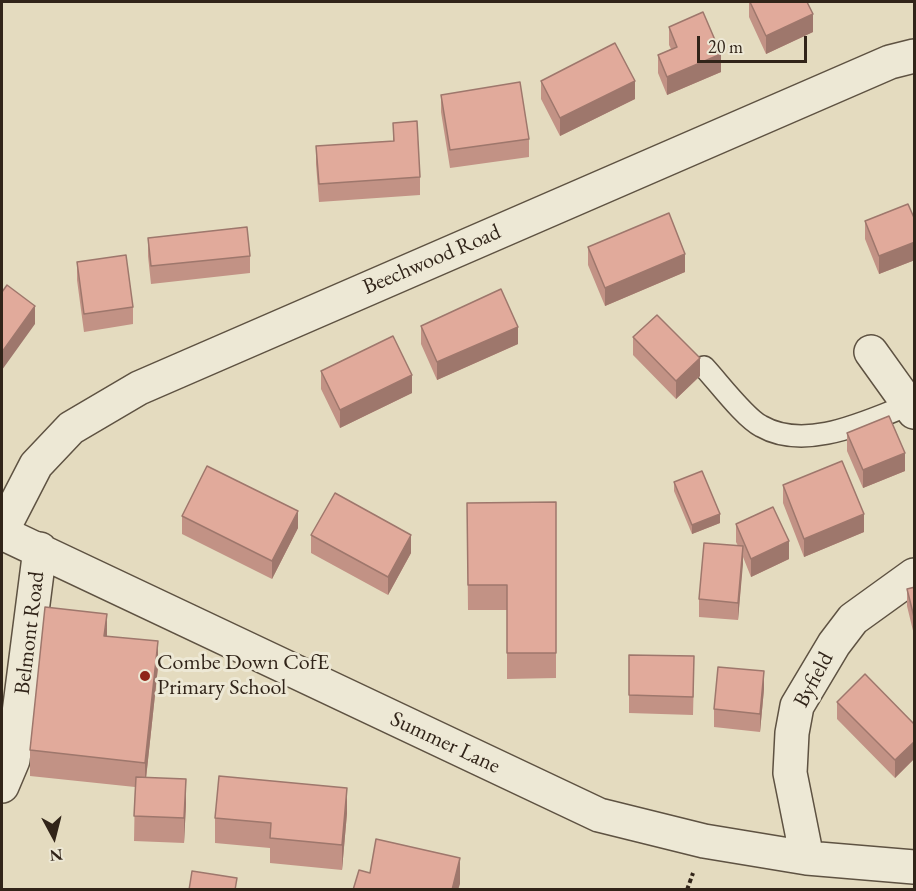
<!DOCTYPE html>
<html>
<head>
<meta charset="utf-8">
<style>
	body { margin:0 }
	#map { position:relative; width:916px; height:891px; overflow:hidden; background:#e4dbbf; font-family:"EB Garamond",serif }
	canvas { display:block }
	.frame { position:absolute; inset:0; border:3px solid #312419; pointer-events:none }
	.north { position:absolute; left:24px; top:807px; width:60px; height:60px; -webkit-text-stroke:4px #ede8d5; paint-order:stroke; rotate:173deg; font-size:16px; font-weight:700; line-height:24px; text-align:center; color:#312419 }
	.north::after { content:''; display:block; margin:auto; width:21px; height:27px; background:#312419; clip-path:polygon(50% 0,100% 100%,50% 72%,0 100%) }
	.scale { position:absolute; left:697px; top:36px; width:110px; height:27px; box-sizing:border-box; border:3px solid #312419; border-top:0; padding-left:8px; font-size:18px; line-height:21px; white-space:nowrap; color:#312419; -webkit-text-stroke:4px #ede8d5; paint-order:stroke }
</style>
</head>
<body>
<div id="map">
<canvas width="916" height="891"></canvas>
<div class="frame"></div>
<div class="north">N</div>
<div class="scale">20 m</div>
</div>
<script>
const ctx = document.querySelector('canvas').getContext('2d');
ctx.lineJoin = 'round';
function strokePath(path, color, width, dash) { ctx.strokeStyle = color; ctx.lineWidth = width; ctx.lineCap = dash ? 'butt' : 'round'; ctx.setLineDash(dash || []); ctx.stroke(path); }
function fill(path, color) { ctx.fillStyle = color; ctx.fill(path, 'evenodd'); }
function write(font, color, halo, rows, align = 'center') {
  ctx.font = font + ' "EB Garamond",serif'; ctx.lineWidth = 6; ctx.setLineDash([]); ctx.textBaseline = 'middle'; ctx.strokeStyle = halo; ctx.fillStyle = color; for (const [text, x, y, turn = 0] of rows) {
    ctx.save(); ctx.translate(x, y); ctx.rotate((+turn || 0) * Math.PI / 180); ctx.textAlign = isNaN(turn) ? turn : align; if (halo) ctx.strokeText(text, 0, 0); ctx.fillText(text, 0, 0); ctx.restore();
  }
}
const path = new Path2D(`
	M687,890L693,873`);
const lane = new Path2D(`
	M704,367C718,382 745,418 761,426C806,452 867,421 911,404`);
const street = new Path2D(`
	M871,352L914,412
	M2,531L36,465L71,428L139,388L890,62L914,56
	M2,533L599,815L704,841L807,858L914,867
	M2,786L13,760L40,549
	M807,858L790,773L792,733L797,706L834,644L853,619L914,575`);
const wall = new Path2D(`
	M749,2H807L813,32L766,54L749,17Z
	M669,27L721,72L667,95L658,73V55L671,49L669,45Z
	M541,81L635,99L560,136L541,99Z
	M441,95L529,139V157L450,168L441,112Z
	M393,123L420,177V195L319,202L316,164V146L393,141Z
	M913,145H915V167L913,163Z
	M915,220V260L879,274L865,239V221Z
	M148,238L250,256V273L151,284L148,256Z
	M588,247L685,272L605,306L588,265Z
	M77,262L133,307V324L84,332L77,280Z
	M421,326L518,344L437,380L421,344Z
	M633,337L700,376L676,399L633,355Z
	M321,371L412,393L340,428L321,389Z
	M847,433L905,471L863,488L847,451Z
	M674,482L720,523L692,534L674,491Z
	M783,485L864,532L804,557L783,503Z
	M556,502V678L507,679V610H468L467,503Z
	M182,516L298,528L272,579L182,534Z
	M736,524L789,559L751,577L743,557L738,620L699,617V599L738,546L736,542Z
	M311,535L411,553L388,595L311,553Z
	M915,587V639L907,606V589Z
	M107,636L158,667L146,778L186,804L184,843L134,841L135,787L30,776V750Z
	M629,655L694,674L693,715L629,713Z
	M764,689L760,732L714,727V709Z
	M837,702L915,725V758L895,778L837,719Z
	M347,813L342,870L270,863V848L215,843V818Z`);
const shadedWall = new Path2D(`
	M813,14V32L766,54V36Z
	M721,54V72L667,95V77Z
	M635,81V99L560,136V118Z
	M915,242V260L879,274V256Z
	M685,254V272L605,306V288Z
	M35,306V324L2,370V352Z
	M518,327V344L437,380V362Z
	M700,358V376L676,399V381Z
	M412,375V393L340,428V410Z
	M905,453V471L863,488V470Z
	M298,511V528L272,579V561Z
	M720,514V523L692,534V525Z
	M864,514V532L804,557V539Z
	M411,535V553L388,595V577Z
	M789,541V559L751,577V559Z
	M743,546V564L738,620V603Z
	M107,614V639L104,636Z
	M158,641V667L145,788V763Z
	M764,671V689L760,732V714Z
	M915,741V758L895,778V760Z
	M186,779V804L184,843V818Z
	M347,788V813L342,870V845Z
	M460,858V884L458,890H452Z`);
const building = new Path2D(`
	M750,2H807L813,14L766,36Z
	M703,12L721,54L667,77L658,55L677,47L669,27Z
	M615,43L635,81L560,118L541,81Z
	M520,82L529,139L450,150L441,95Z
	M417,121L420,177L319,184L316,146L394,141L393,123Z
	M908,204L915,220V242L879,256L865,221Z
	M669,213L685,254L605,288L588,247Z
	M247,227L250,256L151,266L148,238Z
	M126,255L133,307L84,314L77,262Z
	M7,285L35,306L2,352V292Z
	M501,289L518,327L437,362L421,326Z
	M657,315L700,358L676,381L633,337Z
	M393,336L412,375L340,410L321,371Z
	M889,416L905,453L863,470L847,433Z
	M842,461L864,514L804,539L783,485Z
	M207,466L298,511L272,561L182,516Z
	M702,471L720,514L692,525L674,482Z
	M335,493L411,535L388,577L311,535Z
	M556,502V653H507V585H468L467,503Z
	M773,507L789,541L751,559L736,524Z
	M704,543L743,546L738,603L699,599Z
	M915,587V621L907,589Z
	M45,607L107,614L104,636L158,641L145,763L30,750Z
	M629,655L694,656L693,697L629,695Z
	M718,667L764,671L760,714L714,709Z
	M865,674L915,725V741L895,760L837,702Z
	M219,776L347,788L342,845L270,838L271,823L215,818Z
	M136,777L186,779L184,818L134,816Z
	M376,839L460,858L452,890H353L359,870L370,873Z
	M192,871L237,878L235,890H189Z`);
const markers = [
	[145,676,6,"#8f2418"]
];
const streetNames = [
	["Beechwood Road",432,260,-23],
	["Belmont Road",30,633,-83],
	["Byfield",814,680,-62],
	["Summer Lane",445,743,25]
];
const poiNames = [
	["Combe Down CofE",157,663],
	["Primary School",157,688]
];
strokePath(lane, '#5e5242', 24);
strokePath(street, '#5e5242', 36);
strokePath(path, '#312419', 4, [4.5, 3]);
strokePath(lane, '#ede8d5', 21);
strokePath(street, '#ede8d5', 33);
fill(wall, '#c29285');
fill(shadedWall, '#9e776c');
fill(building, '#e1aa9b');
strokePath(building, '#9e776c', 1.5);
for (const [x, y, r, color] of markers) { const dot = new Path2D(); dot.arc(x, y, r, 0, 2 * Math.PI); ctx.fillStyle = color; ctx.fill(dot); strokePath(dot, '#ede8d5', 2); }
write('22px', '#312419', '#ede8d5', streetNames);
write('22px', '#312419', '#ede8d5', poiNames, 'left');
</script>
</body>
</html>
